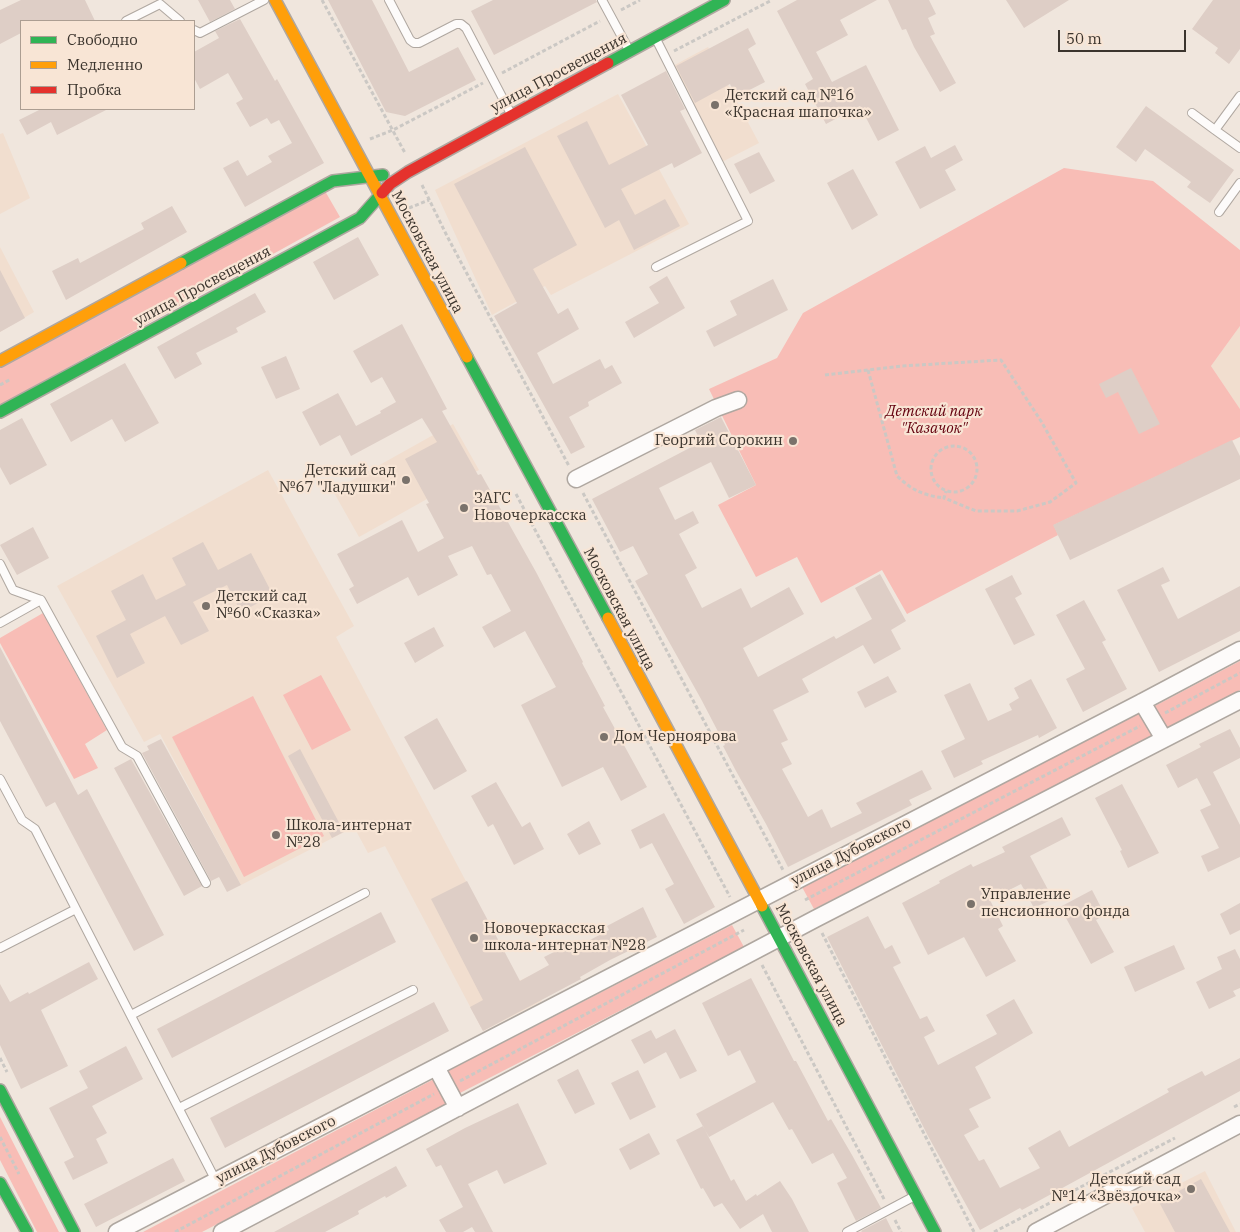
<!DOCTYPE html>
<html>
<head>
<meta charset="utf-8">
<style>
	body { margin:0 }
	#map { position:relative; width:1240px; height:1232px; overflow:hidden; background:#f0e6dd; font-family:"IBM Plex Serif",serif }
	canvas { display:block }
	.legend { position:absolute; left:20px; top:20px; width:175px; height:90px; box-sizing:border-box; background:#f8e5d5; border:1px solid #ac9e92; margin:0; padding:6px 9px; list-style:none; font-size:15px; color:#3b342d }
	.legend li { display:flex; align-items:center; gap:10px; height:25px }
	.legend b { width:25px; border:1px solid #ac9e92 }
	.scale { position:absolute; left:1058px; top:30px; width:128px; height:22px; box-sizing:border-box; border:2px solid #3b342d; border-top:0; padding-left:6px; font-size:15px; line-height:18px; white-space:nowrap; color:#3b342d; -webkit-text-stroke:4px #f8e5d5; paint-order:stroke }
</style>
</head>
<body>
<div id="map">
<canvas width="1240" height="1232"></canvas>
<ul class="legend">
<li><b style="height:6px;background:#30b455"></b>Свободно</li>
<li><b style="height:6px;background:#ff9f0a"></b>Медленно</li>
<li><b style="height:6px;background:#e5322d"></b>Пробка</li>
</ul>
<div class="scale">50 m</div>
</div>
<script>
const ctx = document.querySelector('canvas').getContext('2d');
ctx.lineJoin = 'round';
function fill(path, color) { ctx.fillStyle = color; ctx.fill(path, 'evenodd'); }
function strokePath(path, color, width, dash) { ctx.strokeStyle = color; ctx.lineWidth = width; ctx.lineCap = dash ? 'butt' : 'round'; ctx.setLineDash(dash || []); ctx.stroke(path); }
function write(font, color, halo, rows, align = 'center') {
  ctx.font = font + ' "IBM Plex Serif",serif'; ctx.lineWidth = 4.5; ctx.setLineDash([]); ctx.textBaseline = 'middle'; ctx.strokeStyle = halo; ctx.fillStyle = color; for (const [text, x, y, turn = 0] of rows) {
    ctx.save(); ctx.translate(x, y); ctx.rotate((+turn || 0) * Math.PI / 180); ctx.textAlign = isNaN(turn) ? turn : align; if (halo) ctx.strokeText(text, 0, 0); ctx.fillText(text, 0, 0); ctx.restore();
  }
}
const built = new Path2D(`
	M708,47L759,143L722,162L671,67Z
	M618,94L689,224L551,295L545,286L492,315L435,190Z
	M3,133L30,198L0,214V134Z
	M0,247L34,312L0,332Z
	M1240,326V409L1211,366Z
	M453,424L479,470L359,537L333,491Z
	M268,470L354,626L336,637L519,981L529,976L542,1001L483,1031L385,846L368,853L354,827L241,885L160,734L144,742L57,586Z
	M1205,1171L1236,1232H1145L1132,1208Z`);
const green = new Path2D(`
	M1064,168L1153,181L1240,250V326L1211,366L1240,409V437L1054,525L1058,535L907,614L882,570L821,603L797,557L756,577L718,505L756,485L709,389L777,358L803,313Z
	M325,191L340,217L0,405V365Z
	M43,613L107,730L85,744L98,768L74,779L0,643V638Z
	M1240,661V690L1164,731L1151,708Z
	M321,675L351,730L312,750L283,695Z
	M253,696L324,836L244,877L172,737Z
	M1142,712L1155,734L814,909L802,887Z
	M732,925L744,947L460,1093L448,1071Z
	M436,1078L449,1103L202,1232H143Z
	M0,1117L59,1232H37L0,1160Z`);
const building = new Path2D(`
	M21,0H85L95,21H21V33L0,44V10Z
	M198,0H230L235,9L210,22Z
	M328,0H372L409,72L458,47L476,80L405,116L386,112Z
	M493,0H596L597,2L494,55L471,11Z
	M797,0H877L840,20L848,35L816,52L832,82L866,65L899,130L878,141L860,106L826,124L805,84L813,79L777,11Z
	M888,0H929L936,14L928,18L935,34L930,36L956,83L940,92L914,47L906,29L902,30Z
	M1006,0H1069L1024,28Z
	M1213,0H1240V49L1229,64L1215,53L1218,48L1192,29Z
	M240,19L275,81L277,79L324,163L245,207L223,168L238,160L247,176L272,162L268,156L292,143L279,120L271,124L267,118L250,127L236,103L243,99L228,73L200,89L194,78V52L219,38L215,31Z
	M748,28L756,44L748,49L765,82L736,97L730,84L695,103L676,66Z
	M666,71L685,109L680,111L702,153L674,168L672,163L621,189L635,215L665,199L680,226L634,250L619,220L605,228L557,136L587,121L609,165L648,145L621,95Z
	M1146,106L1234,170L1210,203L1187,187L1191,182L1145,149L1136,162L1116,147Z
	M41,109H108L57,135L51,122L27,135L19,120Z
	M955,145L963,160L945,170L956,190L920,209L895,162L925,146L931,158Z
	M525,147L577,245L533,269L558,314L568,308L579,329L537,353L553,384L600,359L605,369L612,365L622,383L588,402L589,406L569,417L585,447L571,454L494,316L517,303L454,184Z
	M759,152L775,181L750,194L734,164Z
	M853,169L878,215L852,230L827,183Z
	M172,206L187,232L66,300L52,271L78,258L80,263L144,229L141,223Z
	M358,237L379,275L334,300L313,262Z
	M0,270L25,318L0,332Z
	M667,276L685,308L634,338L625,322L659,303L649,287Z
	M773,279L788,310L714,347L706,331L737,315L730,301Z
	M255,293L266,312L236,328L238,332L196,353L202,364L175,379L157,347Z
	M402,324L447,409L442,411L478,475L481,474L536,572L583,662L582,663L605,706L603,707L647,787L621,801L603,767L562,787L521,705L556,687L525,631L494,648L482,627L511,611L491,574L487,575L472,546L448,556L458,575L418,596L408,577L357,604L349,589L354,586L337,554L402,520L418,552L444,538L426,504L429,503L405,459L437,442L422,418L351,456L340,435L320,446L302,412L338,393L356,426L381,413L380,411L396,402L382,377L371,383L353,351Z
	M286,356L300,389L276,399L261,367Z
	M125,363L159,423L125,442L112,419L71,442L50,404Z
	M1131,368L1160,424L1139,434L1118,392L1106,398L1099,384Z
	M721,417L756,485L729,498L711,462L659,488L675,520L693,511L699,523L679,534L697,568L685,575L702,608L741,588L751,608L789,587L804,614L743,648L758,677L834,636L836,639L872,619L855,588L880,574L906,621L891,630L901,649L874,664L863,645L802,679L809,692L773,710L788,740L781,743L792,764L782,769L808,817L822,809L831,828L862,813L856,803L922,770L932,789L909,800L912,805L788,867L766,824L736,771L723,746L725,745L701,699L635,581L648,574L633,546L620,552L592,499L701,442L695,430Z
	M22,418L47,465L10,485L0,467V430Z
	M1232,440L1240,456V479L1070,560L1053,525Z
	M33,527L49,558L17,575L0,545Z
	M203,542L218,570L251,553L273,595L241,612L227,585L193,602L209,631L181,645L165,616L130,634L145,663L117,678L96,636L126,620L111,591L143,574L156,600L186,585L172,558Z
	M1163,567L1170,581L1161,585L1178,619L1240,586V631L1159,672L1117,590Z
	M1012,575L1022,594L1015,598L1035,635L1014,645L985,589Z
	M1084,600L1106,640L1102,642L1127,689L1083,712L1066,679L1085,669L1056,615Z
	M434,627L444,646L415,663L404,643Z
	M0,647L78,795L87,789L164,935L134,951L55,802L46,807L0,721Z
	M888,676L897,692L865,708L857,692Z
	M1031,679L1057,728L1039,738L1038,735L981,761L983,764L954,778L941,751L965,739L944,695L970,683L988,721L1012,710L1009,704L1019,698L1014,688Z
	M437,718L467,771L434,790L404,737Z
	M1230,729L1240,748V758L1213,772L1240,825V857L1208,872L1201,856L1219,848L1200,810L1211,805L1197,778L1178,788L1166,765L1201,747L1199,744Z
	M161,739L241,885L227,892L219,877L211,881L142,753L149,750L147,746Z
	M300,749L344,832L332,838L288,756Z
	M131,759L202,886L184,896L114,768Z
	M496,782L522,827L530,822L544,849L514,865L493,824L488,827L471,796Z
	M1122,784L1159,853L1128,868L1120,851L1122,850L1095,798Z
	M664,813L715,907L684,924L665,889L674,884L652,843L640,849L631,830Z
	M1062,817L1071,835L1030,856L1053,899L1034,908L1021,884L990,900L1003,926L998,929L1016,961L986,977L964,937L928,955L902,903L940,883L939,881L971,864L973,867L1005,852L1002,847Z
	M589,821L601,844L579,855L567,834Z
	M467,881L520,981L549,965L544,957L564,947L567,952L609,930L607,926L643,907L657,937L610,960L580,977L581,979L483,1031L470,1007L483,1000L431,899Z
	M1092,890L1105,915L1096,920L1114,952L1091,964L1060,907Z
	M1240,903V930L1230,935L1220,914Z
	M381,912L396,942L172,1058L157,1029Z
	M868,916L885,949L892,945L901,963L893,967L920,1019L927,1016L935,1031L924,1037L938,1065L997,1034L986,1015L1014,999L1033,1033L975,1067L991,1098L969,1109L979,1127L964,1135L979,1161L984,1159L1000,1188L1040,1168L1028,1148L1060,1130L1069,1147L1169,1092L1167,1089L1202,1071L1205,1076L1240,1058V1091L1022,1210L1020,1208L980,1230L928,1136L827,937Z
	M1174,945L1185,969L1135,992L1124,967Z
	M1235,949L1240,959V988L1233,991L1236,996L1209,1009L1196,982L1222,969L1217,957Z
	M89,962L98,979L41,1010L68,1066L21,1089L0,1045V984L10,1002L28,992L29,994Z
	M751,978L794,1061H796L828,1121L831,1119L852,1155L881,1208L856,1221L837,1183L847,1178L833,1153L812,1164L792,1129L789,1130L773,1102L709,1137L696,1114L756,1082L740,1050L728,1056L702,1003Z
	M434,1002L449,1031L225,1148L210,1118Z
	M675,1029L697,1071L680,1079L666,1052L644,1064L631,1040L651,1030L656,1039Z
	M126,1046L143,1079L92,1106L107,1133L96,1139L108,1163L73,1180L64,1162L74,1157L49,1108L88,1088L79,1071Z
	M578,1069L595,1104L575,1114L557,1080Z
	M638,1070L656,1107L630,1120L611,1083Z
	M518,1103L547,1164L504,1184L497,1170L468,1184L493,1232H475L472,1227L463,1232H446L439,1220L463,1207L441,1165L436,1167L426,1149L465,1128Z
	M703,1126L731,1181L734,1179L746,1201L756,1194L757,1196L780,1181L792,1199L809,1232H772L763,1214L740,1229L722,1203L714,1207L703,1188L701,1189L676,1140Z
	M649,1133L660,1154L630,1170L619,1149Z
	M173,1158L185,1181L96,1227L84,1204Z
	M396,1166L407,1186L386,1198L385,1196L358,1211L359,1214L325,1232H274Z
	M1201,1179L1230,1232H1175L1159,1202Z
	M886,1218L893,1232H862L861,1231Z`);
const path = new Path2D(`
	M322,0L405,153
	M621,10L640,0
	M674,51L772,0
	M502,73L600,21
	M370,139L393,130L483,83
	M422,185L447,236L569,466
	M409,208L429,200
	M868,370L897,476C913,491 923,495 944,498
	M825,375L902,366L1001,360L1041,421L1076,483L1050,502L1017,511H976L944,498L946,491
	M0,385L11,379
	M931 469a23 23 0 1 1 46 0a23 23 0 1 1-46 0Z
	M583,493L783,870
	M516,494L730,897
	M1165,713L1240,673
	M805,900L1140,726
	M822,933L974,1232
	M762,965L885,1201
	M0,1058L7,1072
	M460,1081L744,930
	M1234,1107L1240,1104
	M0,1137L19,1174
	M895,1220L901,1232
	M175,1232L434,1094
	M994,1232L1175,1138`);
const lane = new Path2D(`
	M389,0L410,40L414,43H419L456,24H461L466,28L511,114
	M602,0L629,50
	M126,21L160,4L180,21
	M194,30L200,33L264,0
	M656,39L748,221L656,267
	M1240,96L1215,130L1240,148
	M1192,113L1215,130
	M1219,212L1240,183
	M0,564L13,590L41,600L122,747L137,756L206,883
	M0,623L41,600
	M0,779L22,820L35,829L76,909
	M0,948L76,909L216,1181
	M131,1015L365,893
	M179,1108L413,990
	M847,1232L913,1197`);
const street = new Path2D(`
	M576,479L716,408L738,400
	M1142,702L1164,739
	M436,1067L458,1108
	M117,1232L1142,702L1240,650
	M222,1232L815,919L1240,700
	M1036,1232L1240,1124`);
const fast = new Path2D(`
	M608,63L724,0
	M181,263L333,181L383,175
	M467,357L608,618
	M0,412L360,218L382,193
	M762,906L935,1232
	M0,1090L74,1232
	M0,1183L27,1232`);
const slow = new Path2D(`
	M275,0L467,357
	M0,361L181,263
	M608,618L762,906`);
const jam = new Path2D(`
	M382,193L390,184L408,172L608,63`);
const markers = [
	[715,105,5,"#7a726b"],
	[793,441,5,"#7a726b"],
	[406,480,5,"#7a726b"],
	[464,508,5,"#7a726b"],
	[206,606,5,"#7a726b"],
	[604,737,5,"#7a726b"],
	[276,835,5,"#7a726b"],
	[971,904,5,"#7a726b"],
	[474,938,5,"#7a726b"],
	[1191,1189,5,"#7a726b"]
];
const streetNames = [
	["улица Просвещения",559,73,-28],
	["Московская улица",427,252,62],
	["улица Просвещения",203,286,-28],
	["Московская улица",619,609,62],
	["улица Дубовского",851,852,-27],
	["Московская улица",811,965,62],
	["улица Дубовского",276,1150,-27]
];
const poiNames = [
	["Детский сад №16",725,96],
	["«Красная шапочка»",725,113],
	["Георгий Сорокин",783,441,"right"],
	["Детский сад",396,471,"right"],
	["№67 \"Ладушки\"",396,488,"right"],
	["ЗАГС",474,499],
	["Новочеркасска",474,516],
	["Детский сад",216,597],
	["№60 «Сказка»",216,614],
	["Дом Черноярова",614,737],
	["Школа-интернат",286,826],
	["№28",286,843],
	["Управление",981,895],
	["пенсионного фонда",981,912],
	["Новочеркасская",484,929],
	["школа-интернат №28",484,946],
	["Детский сад",1181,1180,"right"],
	["№14 «Звёздочка»",1181,1197,"right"]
];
const parkNames = [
	["Детский парк",934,412],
	["\"Казачок\"",934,429]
];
fill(built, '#f1decf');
fill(green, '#f8bdb6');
fill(building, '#decec6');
strokePath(lane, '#afa7a0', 10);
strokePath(street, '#afa7a0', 19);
strokePath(fast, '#afa7a0', 14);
strokePath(slow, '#afa7a0', 14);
strokePath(jam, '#afa7a0', 14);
strokePath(path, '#cbc8c4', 3, [4, 2.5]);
strokePath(lane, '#fdfbfa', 8);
strokePath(street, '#fdfbfa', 16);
strokePath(fast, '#30b455', 11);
strokePath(slow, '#ff9f0a', 11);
strokePath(jam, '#e5322d', 11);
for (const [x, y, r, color] of markers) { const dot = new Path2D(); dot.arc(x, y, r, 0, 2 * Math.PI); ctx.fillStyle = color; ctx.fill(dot); strokePath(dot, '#f8e5d5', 2); }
write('15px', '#3b342d', '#f8e5d5', streetNames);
write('15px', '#3b342d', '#f8e5d5', poiNames, 'left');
write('italic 15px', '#63000e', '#f8e5d5', parkNames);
</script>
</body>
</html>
